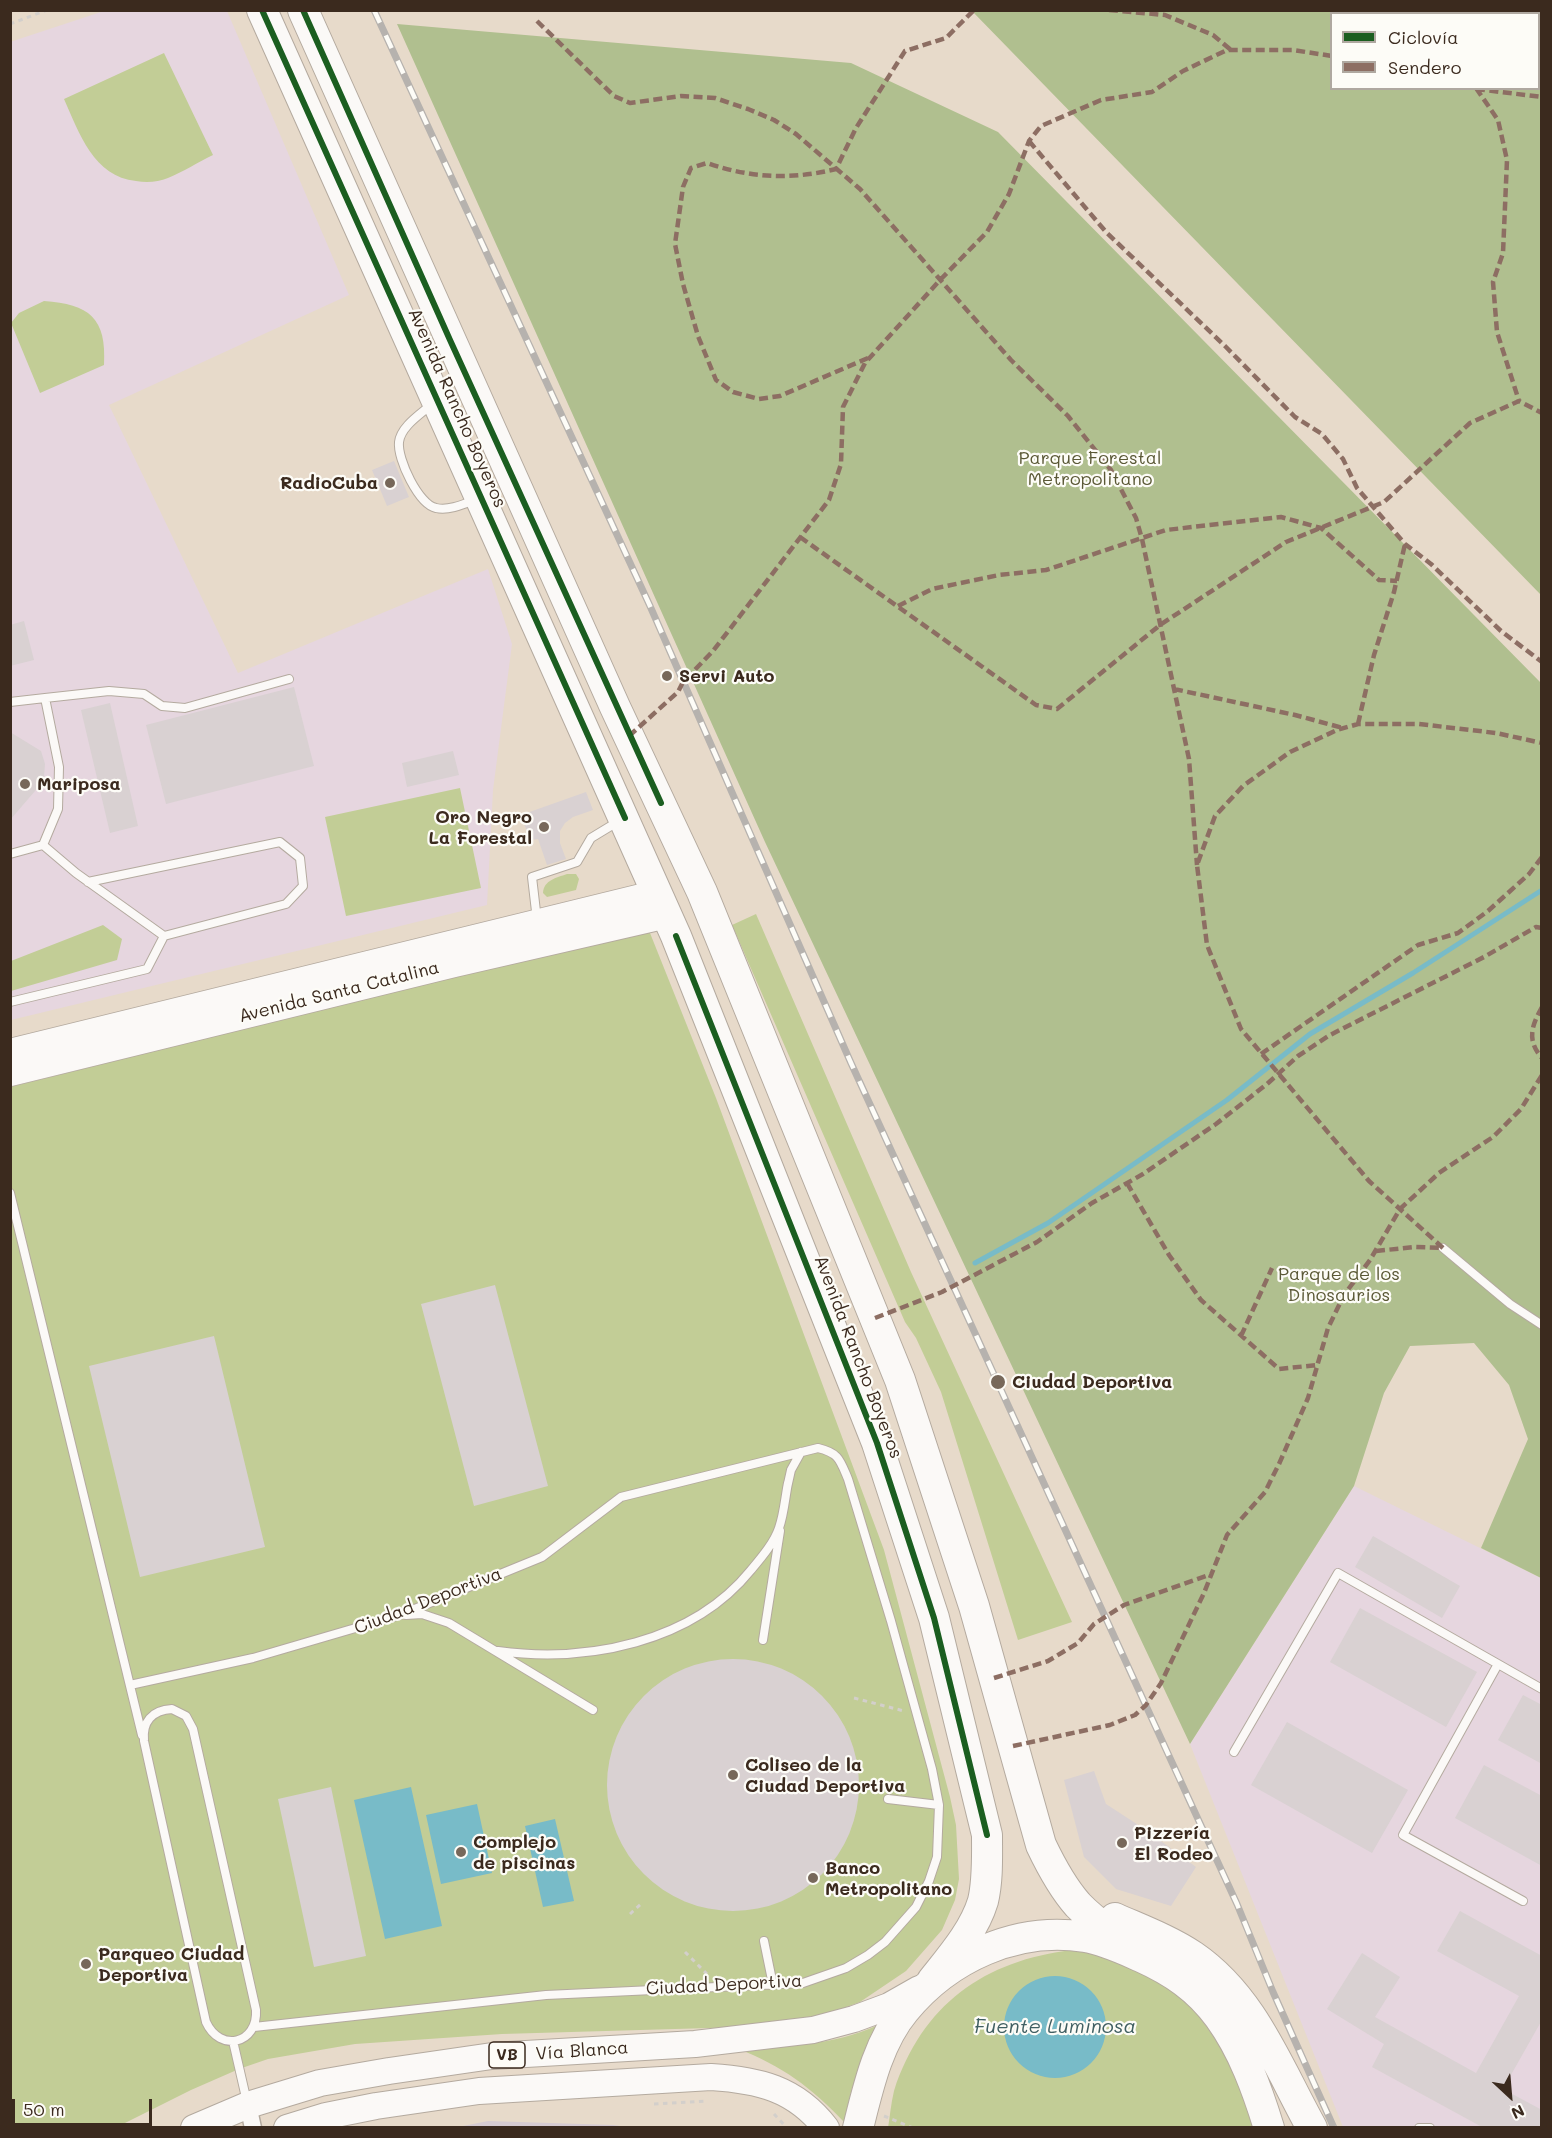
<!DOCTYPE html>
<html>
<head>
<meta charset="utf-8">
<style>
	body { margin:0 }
	#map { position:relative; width:1552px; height:2138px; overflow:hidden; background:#e7daca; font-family:Mali,sans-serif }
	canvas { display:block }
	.frame { position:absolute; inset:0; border:12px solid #3b2a1e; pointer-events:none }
	.legend { position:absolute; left:1330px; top:12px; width:210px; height:78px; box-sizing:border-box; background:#fdfcf7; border:2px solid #afa8a0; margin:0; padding:8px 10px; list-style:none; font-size:18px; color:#3b2a1e }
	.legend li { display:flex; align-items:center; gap:12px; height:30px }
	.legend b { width:30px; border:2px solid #afa8a0 }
	.north { position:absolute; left:1480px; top:2066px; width:60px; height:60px; -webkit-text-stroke:4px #fdfcf7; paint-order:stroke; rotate:154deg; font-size:16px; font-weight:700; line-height:24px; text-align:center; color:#3b2a1e }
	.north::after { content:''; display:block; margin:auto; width:21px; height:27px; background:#3b2a1e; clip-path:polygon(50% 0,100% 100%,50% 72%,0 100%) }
	.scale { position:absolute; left:12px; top:2099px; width:140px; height:27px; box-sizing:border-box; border:3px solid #3b2a1e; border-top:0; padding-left:8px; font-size:18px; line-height:21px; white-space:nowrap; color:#3b2a1e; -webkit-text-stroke:4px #fdfcf7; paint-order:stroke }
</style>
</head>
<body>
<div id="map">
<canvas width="1552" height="2138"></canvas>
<div class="frame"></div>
<ul class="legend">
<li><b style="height:8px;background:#1b5e20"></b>Ciclovía</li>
<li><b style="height:8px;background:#8d6e63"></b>Sendero</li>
</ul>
<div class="north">N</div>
<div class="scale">50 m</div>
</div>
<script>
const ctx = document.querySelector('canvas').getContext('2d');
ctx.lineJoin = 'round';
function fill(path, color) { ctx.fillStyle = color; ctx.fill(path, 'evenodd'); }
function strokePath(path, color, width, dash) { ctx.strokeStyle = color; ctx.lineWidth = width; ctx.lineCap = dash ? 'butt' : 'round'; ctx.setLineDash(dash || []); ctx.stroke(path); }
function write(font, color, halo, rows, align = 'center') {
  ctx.font = font + ' Mali,sans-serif'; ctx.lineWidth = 4.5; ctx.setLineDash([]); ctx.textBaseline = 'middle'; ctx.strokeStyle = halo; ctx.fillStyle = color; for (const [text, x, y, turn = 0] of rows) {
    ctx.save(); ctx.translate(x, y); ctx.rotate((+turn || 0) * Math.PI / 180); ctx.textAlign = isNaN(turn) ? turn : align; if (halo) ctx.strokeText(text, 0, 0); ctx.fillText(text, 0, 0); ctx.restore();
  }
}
const built = new Path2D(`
	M104,11H227L349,295L109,405L238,673L488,569L512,644L493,790L487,905L11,1020L10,42Z
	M1354,1486L1541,1578V2127H1343L1190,1744Z`);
const industrial = new Path2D(`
	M488,2121L613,2125L627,2127H458Z`);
const green = new Path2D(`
	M164,53L213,155C198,162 183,172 168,178C158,182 147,183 136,181C94,177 79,133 64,99Z
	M44,301C89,304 107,318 104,365L40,393L11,323L19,313Z
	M460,788L481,888L346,916L325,817Z
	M567,874H576L579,879L576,890L547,897L543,893C544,880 556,878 567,874Z
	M756,914L911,1272L1072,1622L1018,1640L941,1392L916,1338L905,1322L732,925Z
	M103,925L122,939L117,960L11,991V961Z
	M648,928L716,1098L884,1550L950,1797L956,1825L959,1879L955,1900L942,1930L906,1971L860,2002L841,2009L795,2021L744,2027L502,2034L355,2044L268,2059L239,2069L191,2090L117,2127H11L10,1087Z
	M1073,1950L1091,1951L1160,1980L1194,2009L1223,2050L1245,2094L1255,2128H888C890,2116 891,2103 894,2091C922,2005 984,1960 1073,1950Z
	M878,2025L852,2088L844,2122C812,2088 781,2065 738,2049C788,2046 832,2046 878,2025Z`);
const forest = new Path2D(`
	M1376,11L1400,13L1332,14V88H1538L1539,31L1541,32V595L972,11Z
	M397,24L851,63L998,132L1541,683V1578L1481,1548L1528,1439L1509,1385L1474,1343L1410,1346L1384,1393L1354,1486L1190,1744L765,842Z`);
const water = new Path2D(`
	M411,1787L442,1926L385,1939L354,1800Z
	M477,1804L492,1873L441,1884L426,1815Z
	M555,1819L574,1901L543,1907L525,1826Z
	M1004 2027a51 51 0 1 1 102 0a51 51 0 1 1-102 0Z`);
const stream = new Path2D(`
	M975,1263L1048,1223L1227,1100L1310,1034L1413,973L1542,890`);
const river = new Path2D(`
	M1473,10L1497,14
	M1538,19H1542`);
const building = new Path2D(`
	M394,461L409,497L387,506L372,470Z
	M24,621L34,660L10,666V625Z
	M294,687L314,766L166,804L146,725Z
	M110,703L138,826L110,833L81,710Z
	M10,732L41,751L45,764L44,777L35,791L10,820Z
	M453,751L459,775L407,787L402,763Z
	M586,792L593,810L573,817L565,823L560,831V843L566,859L547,865L538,839L530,840L521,815Z
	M495,1285L548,1486L474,1506L421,1304Z
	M214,1336L265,1547L140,1577L89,1366Z
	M1373,1536L1460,1586L1442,1618L1355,1567Z
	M1360,1608L1477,1672L1446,1727L1330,1662Z
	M607 1785a126 126 0 1 1 252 0a126 126 0 1 1-252 0Z
	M1523,1695L1542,1705V1764L1498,1740Z
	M1287,1722L1408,1790L1372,1853L1251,1785Z
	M1484,1765L1542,1796V1866L1455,1818Z
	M1094,1771L1106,1804L1146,1830L1196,1867L1171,1906L1116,1889L1084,1857L1064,1780Z
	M331,1787L366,1956L314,1967L278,1799Z
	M1460,1911L1542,1956V2020L1503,2089L1542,2110V2127H1482L1372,2067L1384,2044L1327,2009L1362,1953L1400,1977L1375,2017L1476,2073L1519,1996L1437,1951Z`);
const path = new Path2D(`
	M10,24L47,10
	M854,1698L904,1711
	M630,1914L641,1904
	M685,1952L707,1974
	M654,2104L707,2101
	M774,2114L787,2128
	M884,2116L913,2128`);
const lane = new Path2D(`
	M432,404C421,414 401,426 399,442C397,459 419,505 436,508C449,511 464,504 477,499
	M45,698L109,691L144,694L162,706L185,708L289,679
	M10,702L45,698L59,767L58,809L43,845
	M10,854L43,845L76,873L164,936L147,969L10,1002
	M88,882L280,842L300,858L303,886L286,904L164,936
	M537,920L532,877L577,862L591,838L619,821
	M10,1193L142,1735
	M1443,1248L1510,1304L1542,1325
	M787,1488L791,1470L801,1452
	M406,1615L422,1614L449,1623L593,1710
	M763,1640L780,1531
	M498,1651C587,1663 692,1643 751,1570C761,1558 774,1543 779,1528C784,1514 785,1498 788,1483
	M1498,1664L1403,1835L1523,1901
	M130,1685L253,1658L400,1615L542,1557L621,1497L818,1448C839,1453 840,1460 848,1479L891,1621L932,1769L939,1805L937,1857L929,1881L916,1907L885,1942L868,1955L846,1968L803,1983L546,1995L254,2027
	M172,1709L186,1716L193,1729L256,2010C258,2044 220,2053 206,2022L144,1741C142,1722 152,1710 172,1709Z
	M1234,1752L1338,1573L1542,1689
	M888,1799L939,1805
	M764,1941L773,1985
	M233,2041L247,2102
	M1419,2128H1430`);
const street = new Path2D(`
	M248,2105L253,2128`);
const primary = new Path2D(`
	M10,1052L658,893
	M10,1073L454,964L667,915
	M194,2128L248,2105L320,2083L389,2071L492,2056L695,2044L813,2030L854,2019L889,2006L919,1989
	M287,2128L326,2116L376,2106L479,2091L711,2077C758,2080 795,2088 826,2128`);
const highway = new Path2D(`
	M262,10L676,936L877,1443L934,1618L987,1835C987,1857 988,1880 983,1901C974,1931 951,1957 932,1981
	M303,10L615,707L702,892L900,1380L974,1606L1041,1845C1051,1866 1062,1887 1078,1905C1103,1931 1139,1950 1169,1970
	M1115,1918C1142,1930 1169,1940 1193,1956C1253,1997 1278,2067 1312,2128
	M858,2128C868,2088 878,2042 905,2010C948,1958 1016,1926 1085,1937C1104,1940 1123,1949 1141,1957C1172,1971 1198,1988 1219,2017C1243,2050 1257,2089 1269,2128`);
const rail = new Path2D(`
	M374,10L650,606L851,1063L1237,1904L1273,1992L1334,2128`);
const quiet = new Path2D(`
	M1109,10L1165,15L1213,35L1231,50
	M537,21L614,96L630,103L681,96L715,98L748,109L774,120L796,134L860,189L1011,360L1068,416L1111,470L1136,518L1142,539L1189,759L1197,865
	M1476,88L1498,120L1507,160L1503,253L1493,282L1497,332L1519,401
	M1476,89L1542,97
	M1029,141L1106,232L1226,347L1295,417L1322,434L1343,459L1357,488L1405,544L1431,564L1501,631L1542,662
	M868,358L780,396L759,399L733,392L716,380L698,336L683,284L675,244L683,187L691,168L707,163C750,178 792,180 836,169L856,128L905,51L946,38L974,10
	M800,537L1036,705L1057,709L1160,625L1286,542L1384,502L1470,423L1519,401L1542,413
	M898,606L932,589L999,575L1046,570L1166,530L1281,517L1321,528L1379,580L1397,581
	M1174,689L1295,715L1343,728
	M1358,724L1374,655L1394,592L1405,544
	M629,736L678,692L683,682L713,651L829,500L841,464L843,407L865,363L941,279L987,232L1009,194L1029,141L1041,126L1101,100L1152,92L1183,71L1227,50H1293L1332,56
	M1542,1007C1532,1025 1526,1040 1542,1058
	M1261,1054L1418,945L1458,933L1488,911L1529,874L1542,857
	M1127,1183L1169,1255L1201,1300L1279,1369L1317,1365
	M1443,1248L1369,1181L1241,1029L1207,945L1197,865L1215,816L1243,786L1290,752L1337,730L1358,724H1419L1496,733L1542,743
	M1376,1251L1415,1247L1443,1248
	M875,1318L942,1292L1037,1242L1092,1203L1143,1174L1216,1124L1267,1084L1298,1056L1330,1035L1484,957L1536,927L1542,928
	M1241,1336L1272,1268
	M994,1678L1048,1661L1078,1643L1094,1624L1124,1605L1212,1574
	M1013,1746L1110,1725L1135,1715L1146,1705L1161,1683L1204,1593L1227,1535L1265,1492L1279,1464L1308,1398L1328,1328L1344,1295L1370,1260L1400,1209L1439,1173L1493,1137L1521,1109L1542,1075`);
const cycleway = new Path2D(`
	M262,10L625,818
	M303,10L450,340L661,803
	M676,936L877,1443L934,1618L987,1835`);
const markers = [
	[390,483,6,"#77685a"],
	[667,676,6,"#77685a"],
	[25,784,6,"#77685a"],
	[544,827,6,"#77685a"],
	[998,1382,8,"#77685a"],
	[733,1775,6,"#77685a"],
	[1122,1843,6,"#77685a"],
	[461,1852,6,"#77685a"],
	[813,1878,6,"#77685a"],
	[86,1964,6,"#77685a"]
];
const shields = [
	[507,2055,36]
];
const shieldNames = [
	["VB",507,2055]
];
const streetNames = [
	["Avenida Rancho Boyeros",457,408,66],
	["Avenida Santa Catalina",339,992,-14],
	["Avenida Rancho Boyeros",858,1357,69],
	["Ciudad Deportiva",428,1601,-21],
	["Ciudad Deportiva",724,1985,-3],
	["Vía Blanca",582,2051,-4]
];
const parkNames = [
	["Parque Forestal",1090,458],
	["Metropolitano",1090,479],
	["Parque de los",1339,1274],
	["Dinosaurios",1339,1295]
];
const poiNames = [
	["RadioCuba",378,483,"right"],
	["Servi Auto",679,676],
	["Mariposa",37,784],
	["Oro Negro",532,817,"right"],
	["La Forestal",532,838,"right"],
	["Ciudad Deportiva",1012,1382],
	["Coliseo de la",745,1765],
	["Ciudad Deportiva",745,1786],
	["Pizzería",1134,1833],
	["El Rodeo",1134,1854],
	["Complejo",473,1842],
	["de piscinas",473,1863],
	["Banco",825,1868],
	["Metropolitano",825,1889],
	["Parqueo Ciudad",98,1954],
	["Deportiva",98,1975]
];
const waterNames = [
	["Fuente Luminosa",1055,2027]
];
fill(built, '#e6d6df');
fill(industrial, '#d6cbd2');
fill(green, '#c2cd96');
fill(forest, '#b0bf8f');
fill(water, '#78bbc8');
strokePath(stream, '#78bbc8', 5);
strokePath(river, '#78bbc8', 33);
fill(building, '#d9d1d2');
strokePath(lane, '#b4aa9f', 10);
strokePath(street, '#b4aa9f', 19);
strokePath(primary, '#b4aa9f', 28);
strokePath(highway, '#b4aa9f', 32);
strokePath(path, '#d3cfcb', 3, [4.5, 4.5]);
strokePath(lane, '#fbf9f7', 8);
strokePath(street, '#fbf9f7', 16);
strokePath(primary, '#fbf9f7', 26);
strokePath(highway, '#fbf9f7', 30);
strokePath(rail, '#b6b2ae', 7);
strokePath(rail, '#fdfcf7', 4.5, [14]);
strokePath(quiet, '#8d6e63', 4.5, [9, 4.5]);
strokePath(cycleway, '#1b5e20', 6);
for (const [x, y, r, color] of markers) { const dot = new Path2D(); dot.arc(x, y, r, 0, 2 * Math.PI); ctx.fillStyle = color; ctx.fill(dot); strokePath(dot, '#fdfcf7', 2); }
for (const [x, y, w] of shields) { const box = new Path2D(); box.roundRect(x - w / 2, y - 13, w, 26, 4.5); ctx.fillStyle = '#fdfcf7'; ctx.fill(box); strokePath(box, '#3b2a1e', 1.5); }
write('bold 16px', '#3b2a1e', null, shieldNames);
write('18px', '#3b2a1e', '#fdfcf7', streetNames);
write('18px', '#5a5835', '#fdfcf7', parkNames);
write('bold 18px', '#3b2a1e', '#fdfcf7', poiNames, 'left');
write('italic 20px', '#405f62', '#fdfcf7', waterNames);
</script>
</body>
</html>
